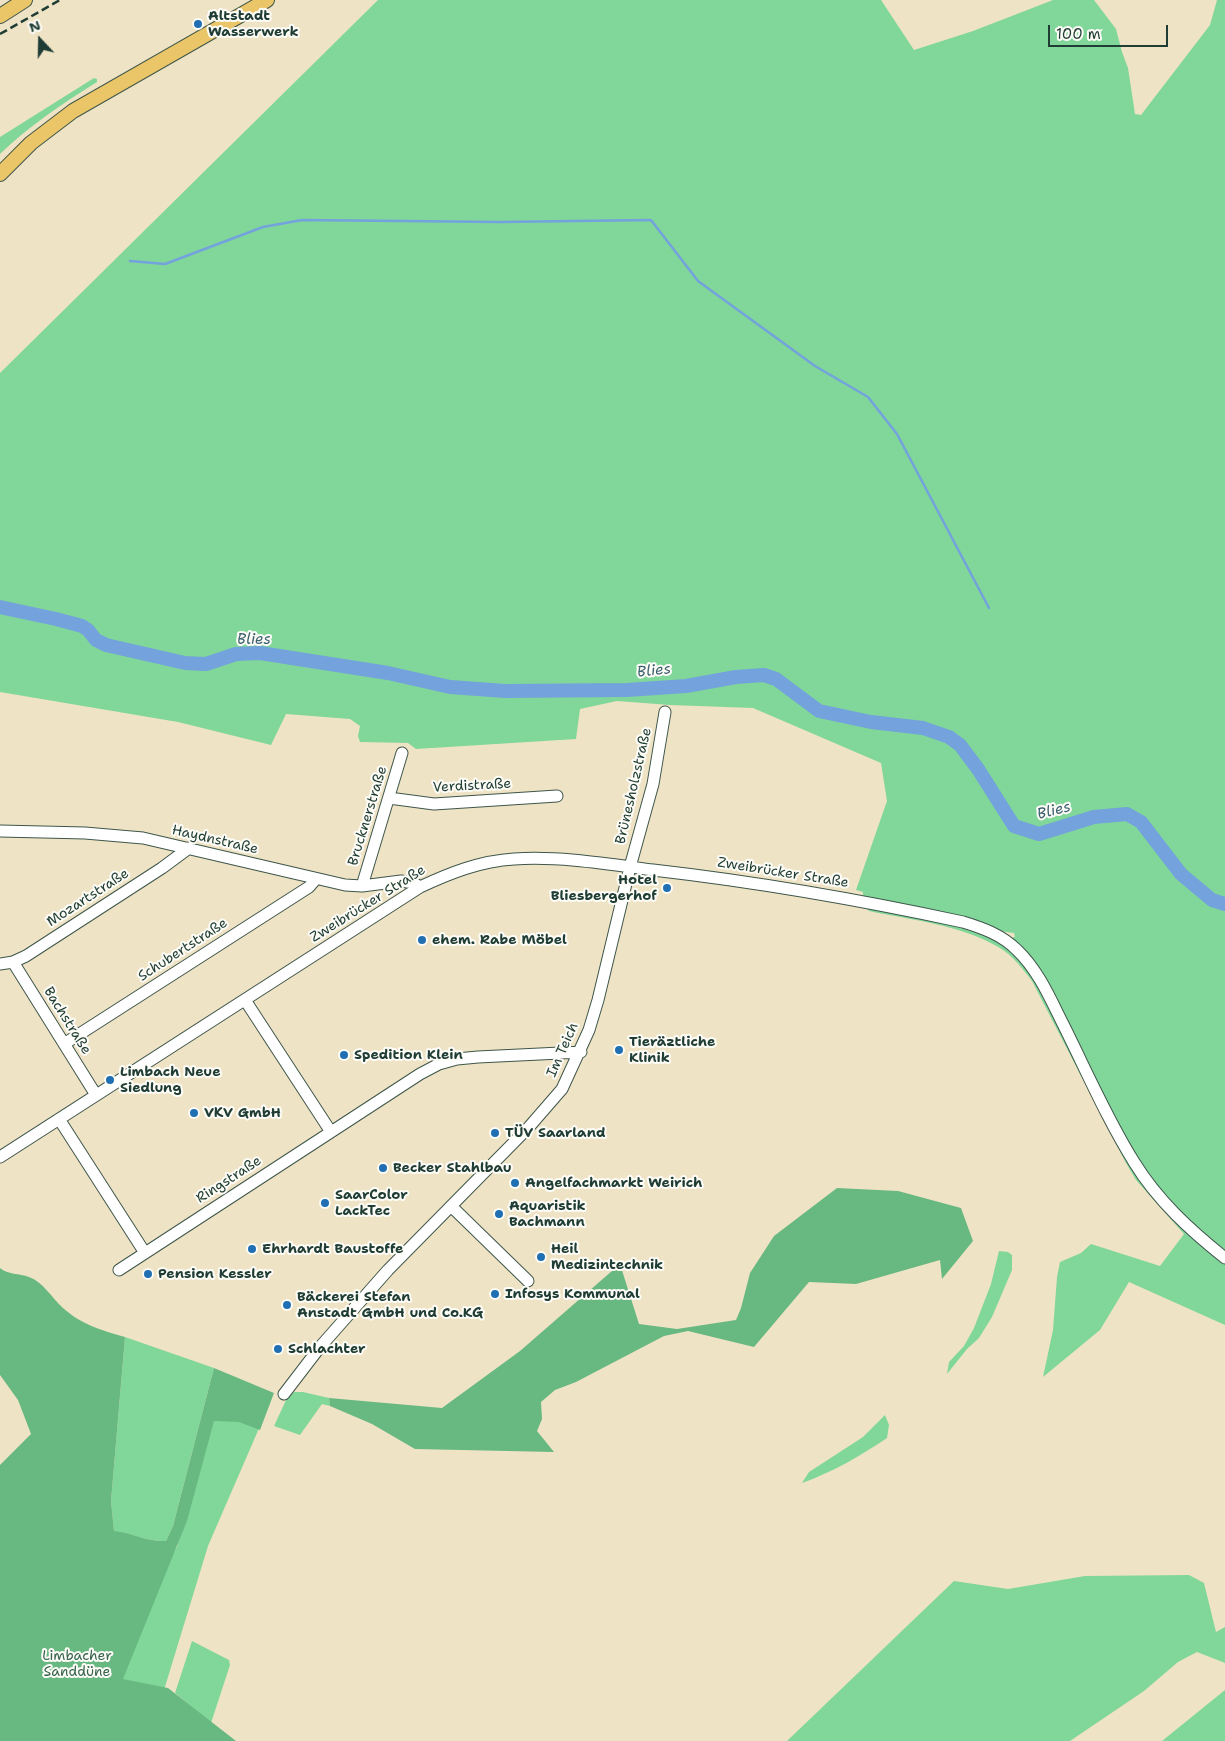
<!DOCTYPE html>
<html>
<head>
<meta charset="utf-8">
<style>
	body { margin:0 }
	#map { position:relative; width:1225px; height:1741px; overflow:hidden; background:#efe3c5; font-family:"Shantell Sans",sans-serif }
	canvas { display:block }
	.north { position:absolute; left:15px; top:15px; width:50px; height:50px; -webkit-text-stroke:4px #fdfcf7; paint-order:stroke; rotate:339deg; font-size:14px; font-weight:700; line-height:20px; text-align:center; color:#1f3d34 }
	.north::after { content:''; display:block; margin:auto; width:18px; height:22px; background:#1f3d34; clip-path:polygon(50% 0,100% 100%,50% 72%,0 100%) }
	.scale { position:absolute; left:1048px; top:25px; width:120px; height:22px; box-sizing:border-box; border:2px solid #1f3d34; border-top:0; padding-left:6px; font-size:15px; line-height:18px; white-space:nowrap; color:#1f3d34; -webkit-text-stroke:4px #fdfcf7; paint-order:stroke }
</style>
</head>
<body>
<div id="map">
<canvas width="1225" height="1741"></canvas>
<div class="north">N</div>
<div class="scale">100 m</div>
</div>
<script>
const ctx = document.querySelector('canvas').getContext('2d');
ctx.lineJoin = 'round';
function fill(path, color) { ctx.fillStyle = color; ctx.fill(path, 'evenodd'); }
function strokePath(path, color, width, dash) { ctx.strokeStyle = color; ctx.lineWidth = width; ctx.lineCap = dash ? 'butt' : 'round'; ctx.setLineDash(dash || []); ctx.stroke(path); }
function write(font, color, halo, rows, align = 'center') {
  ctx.font = font + ' "Shantell Sans",sans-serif'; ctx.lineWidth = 4; ctx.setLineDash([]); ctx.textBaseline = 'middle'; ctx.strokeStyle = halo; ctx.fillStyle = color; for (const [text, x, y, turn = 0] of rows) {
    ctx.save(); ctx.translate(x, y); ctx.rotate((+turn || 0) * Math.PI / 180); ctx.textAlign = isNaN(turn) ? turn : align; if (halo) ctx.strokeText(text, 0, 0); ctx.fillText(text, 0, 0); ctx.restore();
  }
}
const green = new Path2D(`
	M378,0H881L914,50L973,31L1053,0H1094L1116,29L1122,52L1128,68L1135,114L1141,115L1210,25L1217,0H1225V1254L1205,1238L1145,1174L1013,941V937H1015L1014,933L999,931L863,898V892L856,890L887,801L881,763L753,708L670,705L617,701L580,709L576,739L416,749L408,743L360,742L358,736L360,726L350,719L286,714L271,745L178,722L0,692V373Z
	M94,78L97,79V82C62,104 29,126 0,154V137Z
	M864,906L959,925L1002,943L1013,952L1036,980L1125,1156L1225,1263V1325L1129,1282L1100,1330L1043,1377L1053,1330L1057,1277L1060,1262L1081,1253L1091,1244L1160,1266L1184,1234L1136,1180L1126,1163L1032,981C1023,969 1013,956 1000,948C962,925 911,920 869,911Z
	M999,1251L1008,1252L1012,1255V1270L992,1317L979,1338L967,1349L947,1374L949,1362L964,1346L974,1328L991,1284Z
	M125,1337L214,1368L173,1526L166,1541C148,1542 132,1533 114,1532L111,1501Z
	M218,1382L270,1403L208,1546L164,1690L0,1741V1571L147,1597L177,1547Z
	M294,1392H303L329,1398L330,1406L322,1404L300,1435L274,1426L287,1398Z
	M885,1415L889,1425L887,1438C860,1456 833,1472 802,1483L809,1472L863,1437Z
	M1189,1575L1204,1583L1216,1632L1225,1627V1663L1197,1652L1178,1662L1144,1691L1070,1741H787L954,1581L1008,1589L1085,1576Z
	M192,1641L229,1660L230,1665L211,1723L175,1693Z
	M1225,1690V1741H1162Z`);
const forest = new Path2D(`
	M837,1188L898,1191L961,1208L973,1241L942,1279L940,1260L856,1284L809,1282L754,1347L688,1331L664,1336L576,1382L555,1390L541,1402L542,1419L537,1431L554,1452L415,1449L372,1424L330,1406L329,1398L442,1408L520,1351L620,1264L639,1324L677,1329L736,1320L741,1308L750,1273L774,1236Z
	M0,1268C8,1275 19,1273 29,1277C43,1282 52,1298 63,1308C82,1325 101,1330 125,1337L111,1501L114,1531C132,1533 148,1542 166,1541L173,1526L214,1368L274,1393L260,1430L239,1422L214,1421L187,1521L123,1679L168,1688L236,1741H0V1465L31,1434L18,1400L0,1375Z`);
const stream = new Path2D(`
	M130,261L165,264L263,227L302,220L500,222L651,220L698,281L815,366L868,397L897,434L989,608`);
const river = new Path2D(`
	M0,607L56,619L82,626L88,630L96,640L106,645L185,663L206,664L236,654L260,653L388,673L450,687L505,691L627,690L686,686L736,677L764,675L776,679L819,711L871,722L923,728L949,737L960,745L978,769L1014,826L1039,834L1094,817L1127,814L1141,822L1181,874L1212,900L1225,904`);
const minor = new Path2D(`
	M389,798L434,804L557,796
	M0,831L85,833L143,838L345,885L362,886L401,881L414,883L420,887
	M362,886L402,753
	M13,962L96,1095
	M0,964L13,962L26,956L162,868L189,848
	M245,1000L331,1132
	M64,1044L309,887L316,879
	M59,1119L145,1253
	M0,1157L420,887C450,873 480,861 514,859C560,856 608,864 653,870C758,882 861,900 963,922C983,928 1002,935 1017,950C1038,970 1050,998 1063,1024C1086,1070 1107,1119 1134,1162C1158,1201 1190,1230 1225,1258
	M451,1206L528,1281
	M119,1270L331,1132L420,1074L439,1064L457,1059L478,1057L581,1052
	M284,1394L320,1347L388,1270L529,1127L562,1089L589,1030L598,1000L630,867L653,784L665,712`);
const major = new Path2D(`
	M0,16L25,0
	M0,174L31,143L73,111L267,0`);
const rail = new Path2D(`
	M0,34L60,0`);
const markers = [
	[198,24,5,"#1f6fb2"],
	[667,888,5,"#1f6fb2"],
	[422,940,5,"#1f6fb2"],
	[619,1050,5,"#1f6fb2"],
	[344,1055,5,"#1f6fb2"],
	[110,1080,5,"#1f6fb2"],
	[194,1113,5,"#1f6fb2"],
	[495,1133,5,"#1f6fb2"],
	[383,1168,5,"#1f6fb2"],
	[515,1183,5,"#1f6fb2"],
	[325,1203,5,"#1f6fb2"],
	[499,1214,5,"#1f6fb2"],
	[252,1249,5,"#1f6fb2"],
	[541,1257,5,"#1f6fb2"],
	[148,1274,5,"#1f6fb2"],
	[495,1294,5,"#1f6fb2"],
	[287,1305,5,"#1f6fb2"],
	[278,1349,5,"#1f6fb2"]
];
const poiNames = [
	["Altstadt",208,16],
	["Wasserwerk",208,32],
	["Hotel",657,880,"right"],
	["Bliesbergerhof",657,896,"right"],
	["ehem. Rabe Möbel",432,940],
	["Tieräztliche",629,1042],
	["Klinik",629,1058],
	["Spedition Klein",354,1055],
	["Limbach Neue",120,1072],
	["Siedlung",120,1088],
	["VKV GmbH",204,1113],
	["TÜV Saarland",505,1133],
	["Becker Stahlbau",393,1168],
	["Angelfachmarkt Weirich",525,1183],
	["SaarColor",335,1195],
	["LackTec",335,1211],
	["Aquaristik",509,1206],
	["Bachmann",509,1222],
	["Ehrhardt Baustoffe",262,1249],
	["Heil",551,1249],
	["Medizintechnik",551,1265],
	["Pension Kessler",158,1274],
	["Infosys Kommunal",505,1294],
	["Bäckerei Stefan",297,1297],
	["Anstadt GmbH und Co.KG",297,1313],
	["Schlachter",288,1349]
];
const streetNames = [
	["Verdistraße",472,786,-3],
	["Brünesholzstraße",634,786,-77],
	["Brucknerstraße",368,816,-73],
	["Haydnstraße",215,840,13],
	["Zweibrücker Straße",783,873,9],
	["Mozartstraße",88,898,-33],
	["Zweibrücker Straße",368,904,-32],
	["Schubertstraße",183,950,-33],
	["Bachstraße",67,1021,58],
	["Im Teich",563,1050,-66],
	["Ringstraße",229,1180,-33]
];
const parkNames = [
	["Limbacher",77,1656],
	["Sanddüne",77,1672]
];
const waterNames = [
	["Blies",254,640],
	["Blies",654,671,-6],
	["Blies",1054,811,-14]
];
fill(green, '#81d79a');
fill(forest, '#68b882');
strokePath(stream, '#73a2dc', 2.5);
strokePath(river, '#73a2dc', 14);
strokePath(minor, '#3e564a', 13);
strokePath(major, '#3e564a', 16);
strokePath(minor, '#fff', 11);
strokePath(major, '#ebc669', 14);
strokePath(rail, '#1f3d34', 2.5, [8, 4]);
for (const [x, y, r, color] of markers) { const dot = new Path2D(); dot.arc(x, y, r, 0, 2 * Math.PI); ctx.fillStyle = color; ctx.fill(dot); strokePath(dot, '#fdfcf7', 2); }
write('bold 14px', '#1f3d34', '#fdfcf7', poiNames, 'left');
write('14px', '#1f3d34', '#fdfcf7', streetNames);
write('14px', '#38644e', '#fdfcf7', parkNames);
write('italic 15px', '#3c606f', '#fdfcf7', waterNames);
</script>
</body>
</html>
